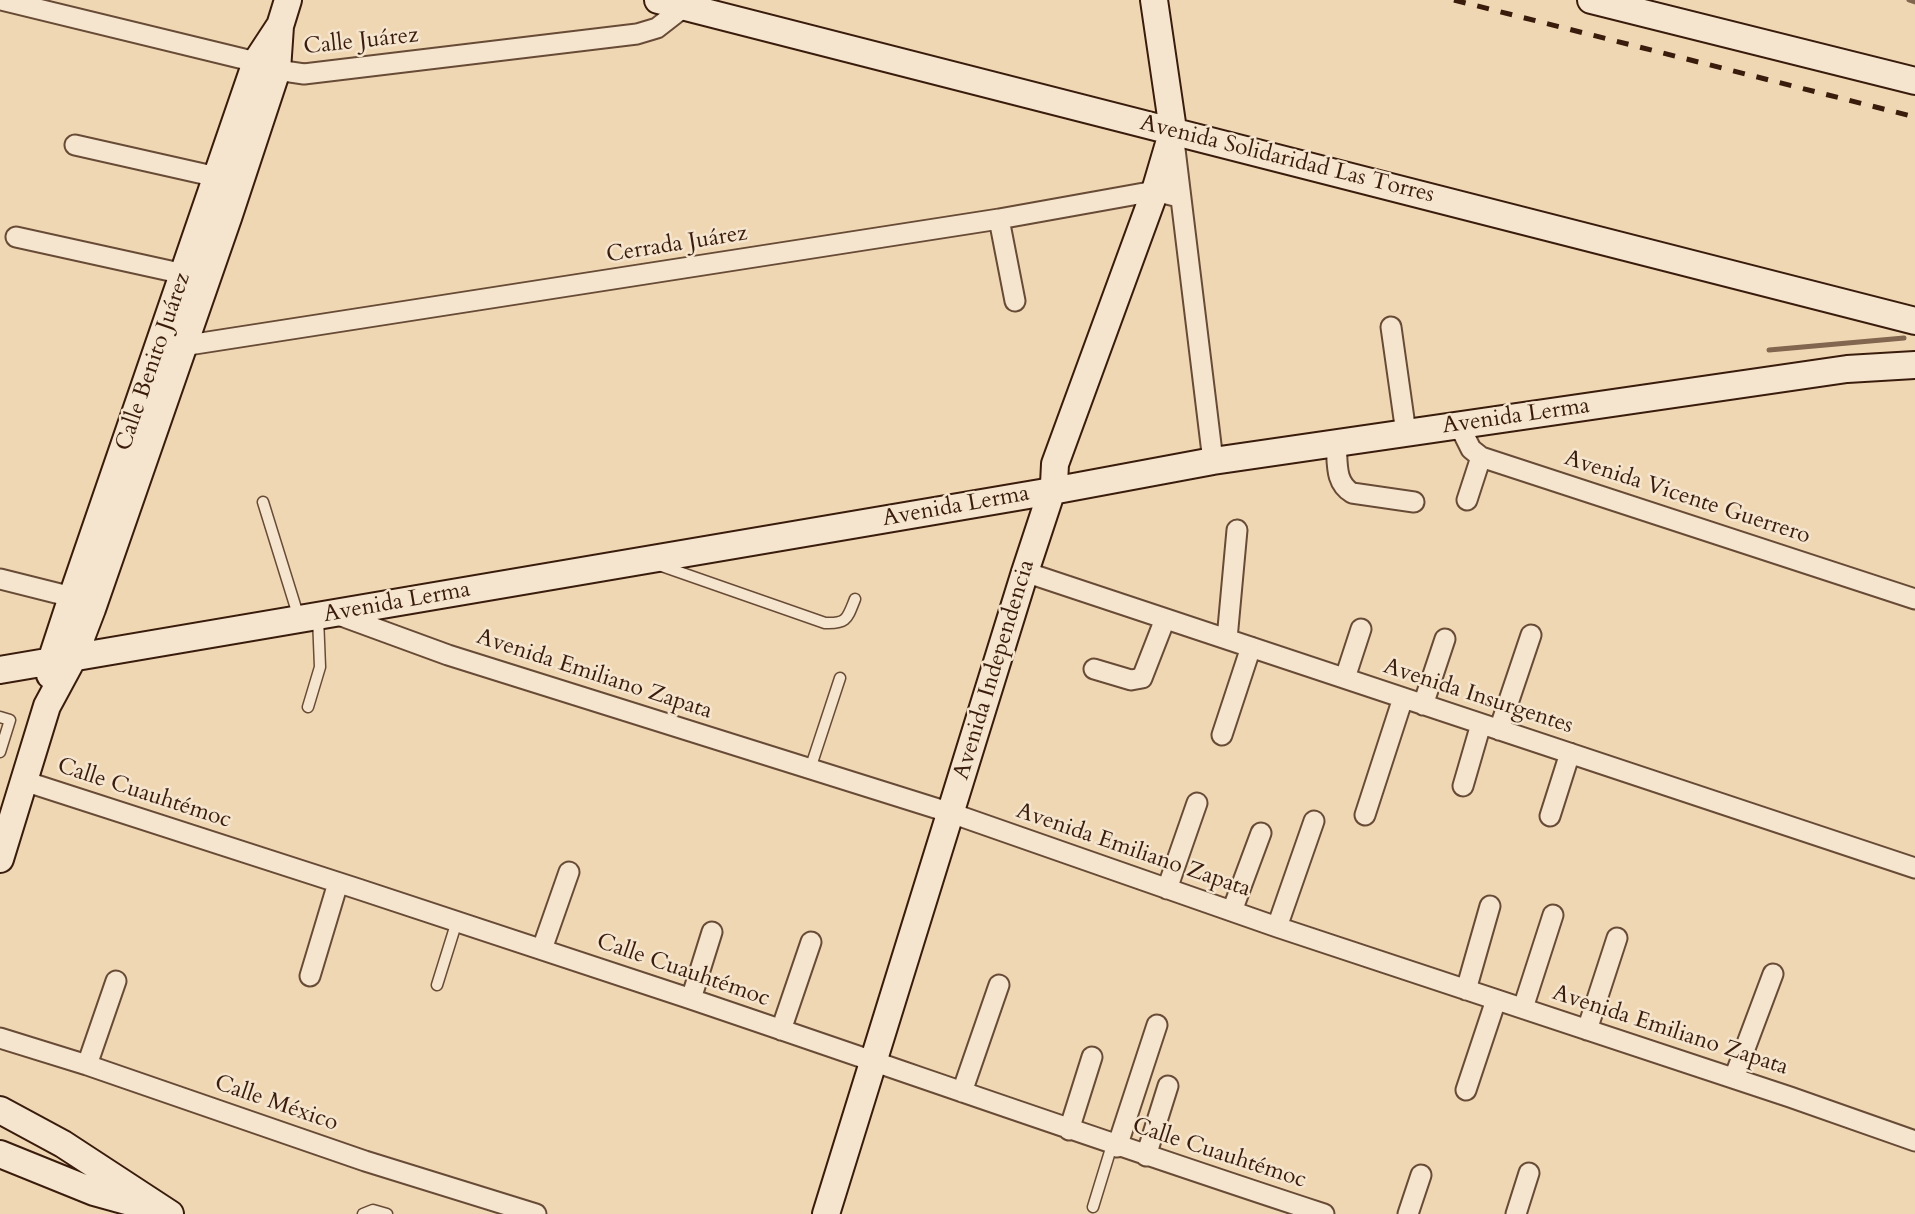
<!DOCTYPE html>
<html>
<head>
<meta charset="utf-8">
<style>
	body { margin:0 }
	canvas { display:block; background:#f0d7b3 }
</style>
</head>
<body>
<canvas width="1915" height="1214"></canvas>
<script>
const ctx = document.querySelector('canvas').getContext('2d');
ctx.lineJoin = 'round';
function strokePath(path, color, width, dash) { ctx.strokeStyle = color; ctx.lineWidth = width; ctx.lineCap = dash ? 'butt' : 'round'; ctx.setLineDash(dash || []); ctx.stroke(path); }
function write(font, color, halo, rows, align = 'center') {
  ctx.font = font + ' Cardo,serif'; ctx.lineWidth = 5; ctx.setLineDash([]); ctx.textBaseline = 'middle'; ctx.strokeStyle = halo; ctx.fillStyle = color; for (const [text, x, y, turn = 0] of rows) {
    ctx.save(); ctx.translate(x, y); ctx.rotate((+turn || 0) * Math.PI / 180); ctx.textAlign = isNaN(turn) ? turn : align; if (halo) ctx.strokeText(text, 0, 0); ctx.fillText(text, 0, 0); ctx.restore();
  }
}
const stream = new Path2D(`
	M1909,0L1915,2
	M1769,350L1904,338`);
const service = new Path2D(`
	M263,502L299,618
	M659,565L825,623C847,624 847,619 855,599
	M308,707L320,667L318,617
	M0,717L10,720L0,752
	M810,769L840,678
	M437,985L457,921
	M1093,1207L1112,1145
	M363,1214L373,1210L387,1214`);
const minor = new Path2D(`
	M1,0L256,62L277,70L304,74L637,34L657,28L684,7
	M1174,141L1213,461
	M75,145L217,177
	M999,219L1015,301
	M16,237L184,274
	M1391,327L1406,433
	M182,346L999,219L1155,191L1179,197
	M1459,425L1471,449L1481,457L1915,599
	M1336,443C1338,462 1334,482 1352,493L1414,502
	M1467,500L1481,457
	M1025,572L1915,868
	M0,579L72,597
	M336,614L448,655L951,813L1277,927L1790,1097L1915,1141
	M1227,639L1237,530
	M1094,669L1131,680L1142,678L1165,619
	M1345,678L1361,629
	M1423,705L1445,639
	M1499,730L1531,635
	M1222,735L1251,647
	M24,781C245,852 465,923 685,997C898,1069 1110,1144 1324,1214
	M1463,786L1481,724
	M1365,815L1403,698
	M1550,816L1570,753
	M1167,889L1197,803
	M1232,911L1261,833
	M1277,927L1314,821
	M542,949L569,872
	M310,976L338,883
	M1466,990L1490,906
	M691,999L712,932
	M1523,1008L1553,915
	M781,1030L811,942
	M1587,1030L1617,938
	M0,1038L87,1065L365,1161L536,1214
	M87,1065L116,981
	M1734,1078L1773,974
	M1466,1090L1496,1000
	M962,1092L999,985
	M1069,1130L1092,1057
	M1117,1147L1157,1025
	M1146,1156L1168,1086
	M1408,1214L1421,1175
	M1516,1214L1529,1173`);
const secondary = new Path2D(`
	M658,0L1915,321
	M1591,0L1915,81
	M0,670L1052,491L1213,461L1847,369L1915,365
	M50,675L51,661L72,597L256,62L279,27
	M0,859L47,706L74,656L92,609L228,218L277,70L280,26L288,0
	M0,1110L63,1144L170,1214
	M0,1154L94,1192L141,1205
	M826,1214L1025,572L1054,484L1055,464L1155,191L1173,130L1154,0`);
const rail = new Path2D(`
	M1454,0L1915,117`);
const streetNames = [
	["Calle Juárez",361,42,-6],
	["Avenida Solidaridad Las Torres",1287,160,14],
	["Cerrada Juárez",677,245,-9],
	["Calle Benito Juárez",154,362,-71],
	["Avenida Lerma",1516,417,-8],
	["Avenida Vicente Guerrero",1687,498,18],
	["Avenida Lerma",956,507,-10],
	["Avenida Lerma",397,603,-10],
	["Avenida Independencia",995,670,-73],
	["Avenida Emiliano Zapata",594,675,18],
	["Avenida Insurgentes",1478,697,18],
	["Calle Cuauhtémoc",144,794,18],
	["Avenida Emiliano Zapata",1133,851,19],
	["Calle Cuauhtémoc",683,971,19],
	["Avenida Emiliano Zapata",1670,1031,18],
	["Calle México",276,1104,19],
	["Calle Cuauhtémoc",1219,1154,18]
];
strokePath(stream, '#82664f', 5);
strokePath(service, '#684b36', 13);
strokePath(minor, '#684b36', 23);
strokePath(secondary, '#3a1c0d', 30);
strokePath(service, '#f5e5ce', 10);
strokePath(minor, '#f5e5ce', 19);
strokePath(secondary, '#f5e5ce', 26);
strokePath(rail, '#3a1c0d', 5, [12, 12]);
write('23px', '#3a1c0d', '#f5e5ce', streetNames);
</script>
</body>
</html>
